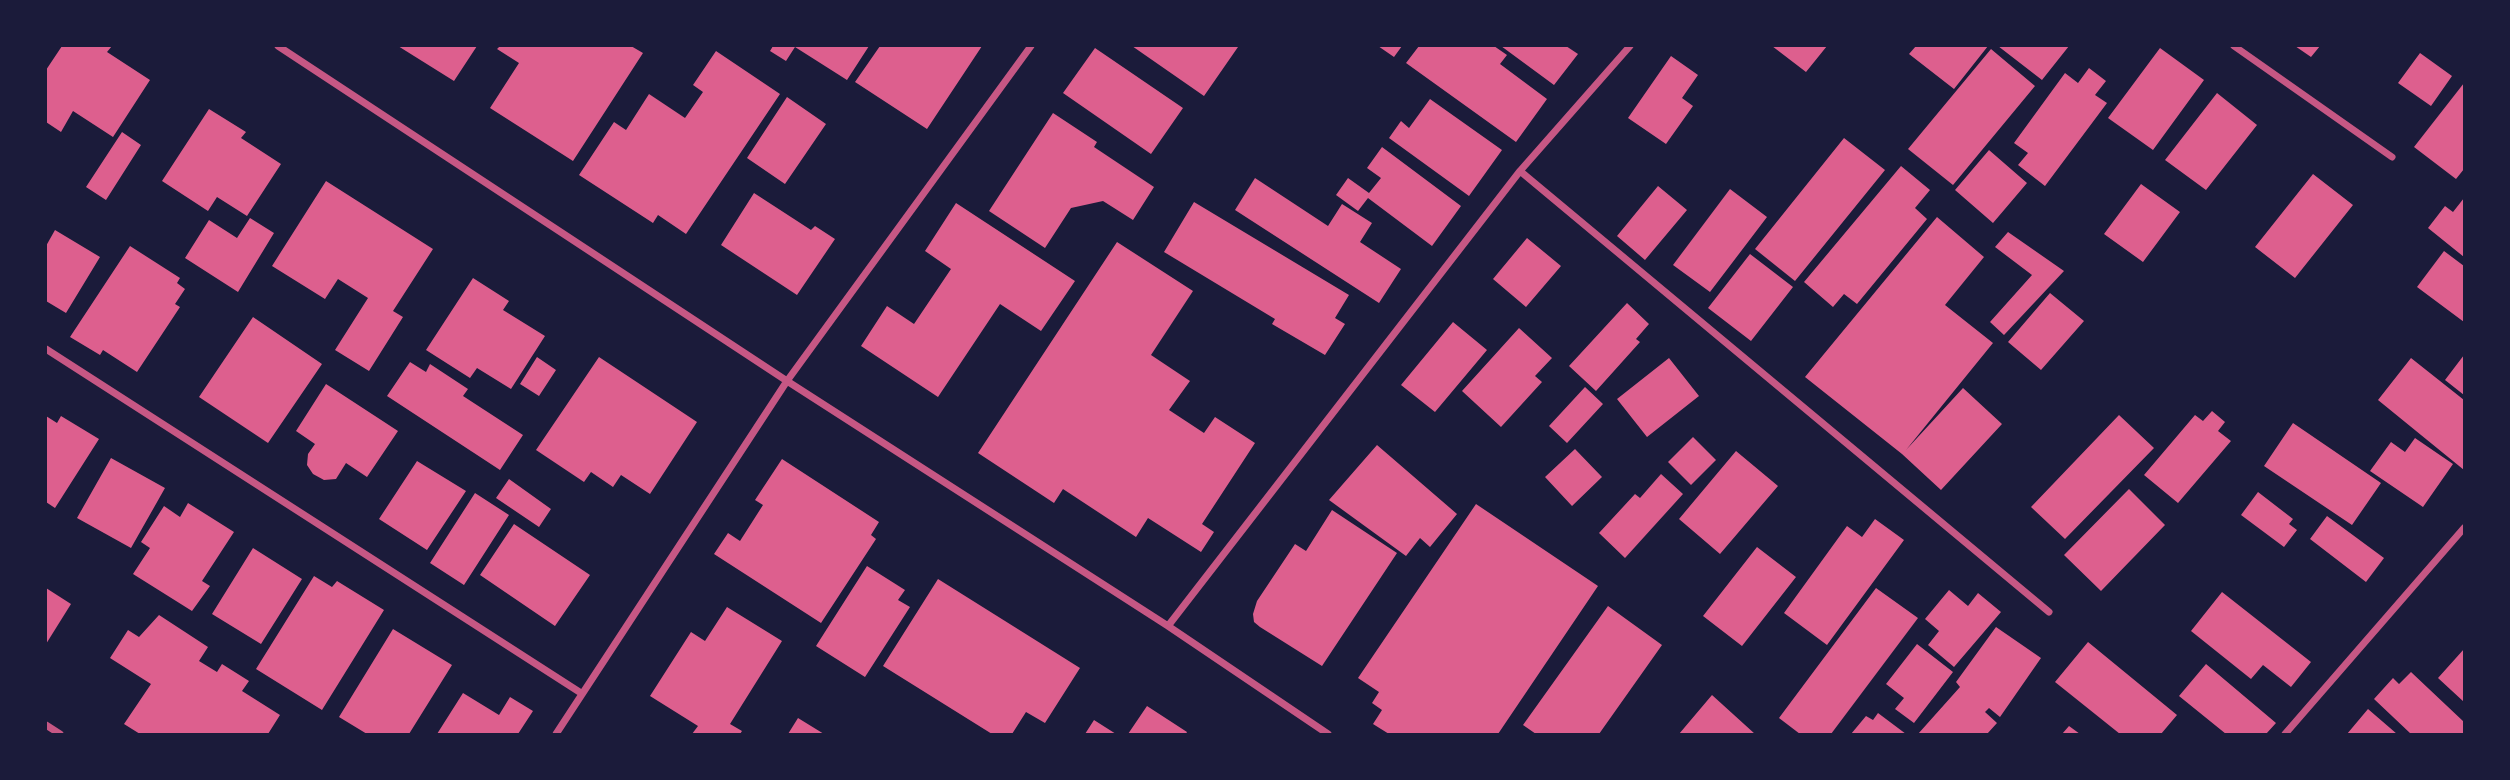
<!DOCTYPE html>
<html>
<head>
<meta charset="utf-8">
<style>
	body { margin:0 }
	#map { position:relative; width:2510px; height:780px; overflow:hidden; background:#1b1b3a; font-family:"IBM Plex Sans",sans-serif }
	canvas { display:block }
	.frame { position:absolute; inset:0; border:47px solid #1b1b3a; pointer-events:none }
</style>
</head>
<body>
<div id="map">
<canvas width="2510" height="780"></canvas>
<div class="frame"></div>
</div>
<script>
const ctx = document.querySelector('canvas').getContext('2d');
ctx.lineJoin = 'round';
function fill(path, color) { ctx.fillStyle = color; ctx.fill(path, 'evenodd'); }
function strokePath(path, color, width, dash) { ctx.strokeStyle = color; ctx.lineWidth = width; ctx.lineCap = dash ? 'butt' : 'round'; ctx.setLineDash(dash || []); ctx.stroke(path); }
const building = new Path2D(`
	M62,46H112L107,52L150,80L113,137L73,111L61,132L46,122V70Z
	M398,46H477L454,81Z
	M500,46H631L643,53L573,161L490,108L519,63L497,49Z
	M773,46H869L847,80L795,47L786,61L770,51Z
	M880,46H982L927,129L855,82Z
	M1132,46H1235L1238,47L1204,96Z
	M1378,46H1402L1394,57Z
	M1419,46H1494L1507,55L1500,64L1547,99L1516,142L1406,63Z
	M1501,46H1566L1578,54L1554,85Z
	M1772,46H1827L1806,72Z
	M1916,46H1988L1954,89L1909,54Z
	M1998,46H2069L2042,80Z
	M2295,46H2320L2311,57Z
	M1095,48L1183,108L1151,154L1063,93Z
	M2160,48L2204,80L2153,150L2108,118Z
	M1991,49L2035,86L1953,185L1908,149Z
	M716,51L780,94L686,234L658,215L653,223L579,175L614,122L626,130L649,94L685,118L703,92L693,85Z
	M2420,53L2452,76L2431,106L2398,83Z
	M1671,56L1698,75L1682,98L1693,106L1666,144L1628,118Z
	M2089,68L2106,81L2095,95L2107,103L2045,186L2018,165L2028,153L2014,143L2065,73L2078,83Z
	M2464,83V169L2456,179L2414,147Z
	M2217,93L2257,125L2206,190L2165,160Z
	M787,97L826,124L785,184L747,158Z
	M1430,99L1502,150L1469,196L1389,138L1401,121L1409,128Z
	M209,109L246,132L241,138L281,164L247,216L217,197L208,211L162,181Z
	M1053,113L1097,142L1094,147L1154,187L1133,220L1103,201L1071,208L1045,248L989,211Z
	M122,132L141,145L106,200L86,187Z
	M1844,138L1885,170L1795,281L1755,249Z
	M1382,147L1461,206L1432,246L1368,198L1358,211L1336,195L1348,178L1369,193L1381,178L1367,168Z
	M1989,150L2027,183L1993,223L1955,190Z
	M1901,166L1930,190L1915,208L1927,219L1857,304L1844,294L1833,307L1804,282Z
	M2313,174L2353,205L2295,278L2255,247Z
	M1255,178L1328,226L1342,204L1372,223L1360,242L1401,269L1379,303L1235,210Z
	M326,181L433,249L393,311L403,317L369,371L335,350L368,298L338,279L325,299L272,266Z
	M2141,184L2180,212L2143,262L2104,234Z
	M1658,186L1687,210L1645,260L1617,236Z
	M1730,189L1767,217L1710,292L1673,265Z
	M754,193L811,230L815,226L835,239L797,295L721,245Z
	M2464,198V257L2428,228L2445,206L2453,212Z
	M1194,202L1349,295L1335,318L1345,324L1325,355L1272,324L1275,319L1164,252Z
	M956,203L1075,281L1041,331L1000,304L938,397L861,346L887,306L914,324L951,269L925,251Z
	M1937,217L1984,257L1945,305L1993,343L1906,450L1963,388L2002,424L1941,490L1902,454L1805,377Z
	M250,218L274,233L238,292L185,258L209,220L237,238Z
	M55,230L100,257L66,313L46,301V246Z
	M2008,232L2064,271L2004,335L1990,322L2032,275L1995,247Z
	M1527,238L1561,266L1526,307L1493,279Z
	M1117,242L1193,291L1151,355L1190,381L1169,410L1204,433L1215,417L1255,443L1202,524L1214,532L1201,552L1148,518L1136,537L1063,489L1054,503L978,453Z
	M130,246L180,278L177,283L185,289L175,304L180,307L137,372L103,350L100,355L70,337Z
	M2444,251L2464,266V322L2417,287Z
	M1750,254L1793,287L1751,341L1708,308Z
	M473,278L509,301L503,310L545,336L511,389L477,368L470,378L426,350Z
	M2050,293L2084,321L2041,370L2008,342Z
	M1627,303L1649,324L1636,339L1640,342L1596,391L1569,366Z
	M253,317L322,364L268,443L199,397Z
	M1453,322L1487,350L1435,412L1401,385Z
	M1519,328L1552,358L1535,376L1542,382L1501,427L1462,391Z
	M2464,355V395L2445,380Z
	M537,357L556,370L539,396L520,384Z
	M599,357L697,422L650,494L621,475L613,487L591,472L584,482L536,450Z
	M1669,358L1699,396L1647,437L1617,399Z
	M2411,358L2464,400V470L2378,400Z
	M410,362L426,372L430,364L468,389L463,396L523,435L500,470L387,396Z
	M326,384L398,431L367,477L346,463L336,479L324,480L313,474L307,465L308,454L315,444L296,431Z
	M1585,387L1603,404L1567,443L1549,426Z
	M2212,411L2225,422L2218,431L2231,441L2178,503L2144,475L2195,415L2203,421Z
	M2119,415L2154,448L2065,539L2031,507Z
	M46,416L57,423L61,416L99,439L55,508L46,502Z
	M2293,423L2381,483L2352,525L2264,466Z
	M1693,437L1716,460L1691,485L1668,462Z
	M2415,438L2453,464L2423,507L2370,471L2391,442L2405,452Z
	M1377,445L1457,514L1430,547L1420,538L1406,556L1329,500Z
	M1575,449L1602,477L1572,506L1545,477Z
	M1736,451L1778,486L1720,554L1679,519Z
	M111,458L165,488L131,548L77,518Z
	M782,459L879,522L871,535L876,539L821,623L714,554L728,533L740,541L763,505L755,500Z
	M417,461L466,491L427,550L379,519Z
	M1661,474L1683,494L1625,558L1599,533L1635,494L1640,498Z
	M509,479L551,509L539,527L496,498Z
	M2129,489L2165,525L2101,591L2064,555Z
	M2258,492L2293,519L2289,524L2297,530L2284,547L2241,515Z
	M475,493L509,515L464,585L430,563Z
	M188,503L234,532L202,581L210,586L192,611L133,574L150,548L141,542L164,506L180,517Z
	M1476,504L1598,586L1498,734H1389L1373,724L1382,710L1372,703L1379,692L1358,678Z
	M1332,510L1397,553L1322,666L1260,627L1254,622L1253,614L1257,601L1295,544L1306,551Z
	M2327,516L2384,558L2366,582L2310,539Z
	M1875,519L1904,540L1827,645L1784,613L1847,526L1862,537Z
	M514,524L590,575L555,626L480,575Z
	M1757,547L1796,577L1742,646L1703,616Z
	M253,548L302,579L261,644L212,614Z
	M867,566L905,590L898,600L910,607L865,677L816,646Z
	M314,576L332,587L337,581L384,610L322,710L256,669Z
	M938,579L1080,668L1045,723L1026,712L1012,734H992L883,666Z
	M46,588L71,604L46,644Z
	M1876,588L1918,618L1831,734H1800L1779,718Z
	M1949,590L1968,606L1978,593L2001,612L1954,667L1928,645L1939,631L1925,619Z
	M2222,592L2311,662L2291,687L2263,665L2251,679L2191,631Z
	M1608,606L1662,645L1599,734H1536L1523,725Z
	M727,607L782,641L730,724L742,731L740,734H692L698,726L650,696L691,632L705,641Z
	M159,615L208,647L199,661L217,672L222,664L249,681L242,691L280,715L268,734H140L124,724L151,684L110,658L128,630L139,637Z
	M1996,627L2041,658L2000,717L1989,708L1985,712L1997,723L1987,734H1918L1960,687L1956,682Z
	M393,629L452,665L409,734H367L339,717Z
	M2088,642L2177,715L2161,734H2120L2055,682Z
	M1917,644L1953,672L1914,723L1895,709L1904,698L1886,684Z
	M2464,649V702L2438,678Z
	M2206,664L2276,723L2266,734H2226L2179,696Z
	M2411,672L2464,722V734H2411L2374,699L2393,678L2399,684Z
	M463,693L499,715L510,697L533,711L518,734H437Z
	M1712,695L1755,734H1679Z
	M1147,706L1187,732L1186,734H1128Z
	M2368,709L2397,734H2347Z
	M1878,713L1906,734H1851L1866,716L1873,720Z
	M798,718L824,734H788Z
	M1094,720L1116,734H1085Z
	M2069,726L2080,734H2062Z`);
const minor = new Path2D(`
	M278,46L787,381L1168,626L1328,734
	M2234,46L2392,157
	M1520,171L2049,612
	M46,349L581,693
	M1168,626L1520,171L1630,46
	M46,725L60,734
	M556,734L787,381L1031,46
	M2285,734L2464,528`);
fill(building, '#dd5f8e');
strokePath(minor, '#c65784', 7);
</script>
</body>
</html>
